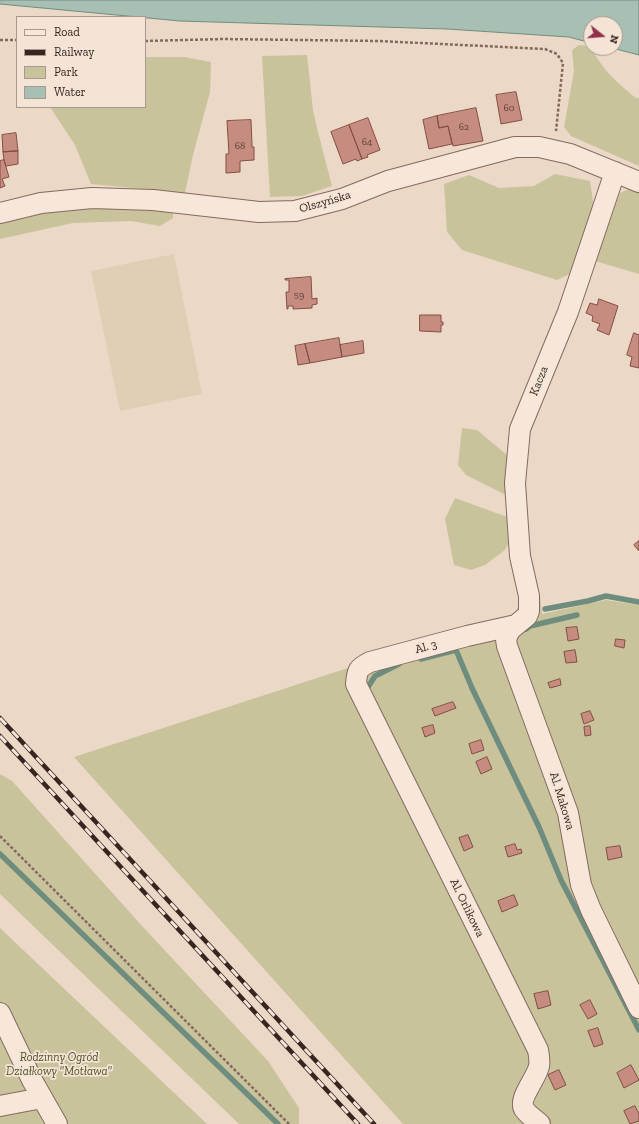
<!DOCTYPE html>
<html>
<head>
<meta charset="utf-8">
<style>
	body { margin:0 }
	#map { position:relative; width:639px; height:1124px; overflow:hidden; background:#ebd8c7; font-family:"Zilla Slab",serif }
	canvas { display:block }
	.legend { position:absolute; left:16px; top:16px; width:130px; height:92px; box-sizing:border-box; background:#f3e4d6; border:1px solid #a8988d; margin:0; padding:5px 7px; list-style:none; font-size:12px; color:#372620 }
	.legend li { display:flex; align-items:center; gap:8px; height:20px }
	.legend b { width:20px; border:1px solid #a8988d }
	.north { position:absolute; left:583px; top:16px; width:40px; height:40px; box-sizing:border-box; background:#f3e4d6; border:1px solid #a8988d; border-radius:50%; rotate:107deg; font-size:11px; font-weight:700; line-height:16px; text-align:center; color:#372620 }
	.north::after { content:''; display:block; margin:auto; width:14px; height:18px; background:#90324a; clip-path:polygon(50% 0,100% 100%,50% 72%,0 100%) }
</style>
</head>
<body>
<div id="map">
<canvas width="639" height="1124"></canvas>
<ul class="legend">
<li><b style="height:5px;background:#f7e7da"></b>Road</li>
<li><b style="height:5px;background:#372620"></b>Railway</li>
<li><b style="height:11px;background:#c9c39c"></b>Park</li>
<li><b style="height:11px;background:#a8bfb3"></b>Water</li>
</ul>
<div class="north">N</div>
</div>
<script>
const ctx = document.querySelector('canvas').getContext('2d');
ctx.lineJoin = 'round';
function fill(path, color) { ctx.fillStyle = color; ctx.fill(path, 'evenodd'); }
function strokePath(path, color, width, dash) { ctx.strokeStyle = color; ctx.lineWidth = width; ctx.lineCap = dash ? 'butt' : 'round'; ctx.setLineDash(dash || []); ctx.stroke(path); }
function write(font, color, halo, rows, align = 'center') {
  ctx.font = font + ' "Zilla Slab",serif'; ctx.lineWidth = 3.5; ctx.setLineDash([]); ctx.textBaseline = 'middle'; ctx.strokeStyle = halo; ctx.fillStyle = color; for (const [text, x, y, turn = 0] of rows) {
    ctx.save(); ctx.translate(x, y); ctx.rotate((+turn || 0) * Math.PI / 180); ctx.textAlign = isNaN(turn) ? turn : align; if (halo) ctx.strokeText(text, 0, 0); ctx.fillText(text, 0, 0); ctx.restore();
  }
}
const farmland = new Path2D(`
	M174,254L202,394L120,411L91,271Z`);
const green = new Path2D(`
	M579,45L590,46C603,70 615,81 636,98H639V166L571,136L564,127L574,71L572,50Z
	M307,55L313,110L318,132L332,186L302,196L270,197L262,56Z
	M145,57H184L211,62L210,92L193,155L185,193L91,184L75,145L50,107H145Z
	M555,174L590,181L594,208L572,273L557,280L462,250L447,232L444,184L469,175L499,188L534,186Z
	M631,188L639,192V274L595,261L620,193Z
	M60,207L173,208V218L160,226L131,221L73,223L0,239V220Z
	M462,428L477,430L506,454L511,463L508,493L506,495L466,475L458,465Z
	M455,498L510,518L513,535L505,550L485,565L471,570L454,565L445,519Z
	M540,596L542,614L606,600L639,605V1124H403L74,757L514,614L523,599Z
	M0,774L12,781L143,927L268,1061L299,1108V1124H239L0,894Z
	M0,928L207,1124H0Z`);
const water = new Path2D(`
	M0,0H639V55L612,48H615V24H591V43L569,37L447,29L180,21L0,4Z`);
const stream = new Path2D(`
	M545,609L588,601L606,596L639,602
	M526,629L530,626L577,615
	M421,659L456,650L472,688L539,827L561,880L639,1030
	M368,687L375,676L399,664
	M0,854L278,1124`);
const building = new Path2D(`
	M516,92L522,120L501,124L496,95Z
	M476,108L483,141L453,146L448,126L439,128L437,116Z
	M437,116L439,128L448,126L452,144L429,149L423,120Z
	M368,118L380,150L367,155L368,157L362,159L349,125Z
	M251,120L252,145V147H254V160L240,161V172L226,173V154H229L227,121Z
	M349,125L362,159L357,161L356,159L343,164L331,132Z
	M16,133L18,151L3,152L2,135Z
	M18,151V164L6,166L4,160L3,152Z
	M4,160L9,177L2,179L5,186L0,188V161Z
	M311,277L312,299L317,298V304L312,305V308L293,309V306H288V309H287L286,292H289V280H285V279Z
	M599,299L618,306L609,335L597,330L600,324L592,321L593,316L586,313L590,303L597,305Z
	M420,315H441V322H443V325H441V332L420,331Z
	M634,333L639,335V368L630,366L632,357L627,355Z
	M339,338L342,357L310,363L305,344Z
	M363,341L364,353L342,357L340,345Z
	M305,344L310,363L298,365L295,346Z
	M639,541V550H638L634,545Z
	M577,627L579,639L568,641L566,628Z
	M616,639L625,640L624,648L615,646Z
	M575,650L577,662L566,663L564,652Z
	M560,679L561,685L550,688L548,683Z
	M453,702L456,708L435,716L432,709Z
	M590,711L594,720L584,724L581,714Z
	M433,725L435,733L425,737L422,728Z
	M590,726L591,735L585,736L584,727Z
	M481,740L484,750L472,754L469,744Z
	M487,757L492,769L481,774L476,762Z
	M468,835L473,847L464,851L459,838Z
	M515,844L517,850L521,849L522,853L508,857L505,847Z
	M620,846L622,857L608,860L606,848Z
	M514,895L518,905L502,912L498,901Z
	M548,991L551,1005L538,1009L534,994Z
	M590,1000L597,1014L588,1019L580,1005Z
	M598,1028L603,1044L594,1047L588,1031Z
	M631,1065L639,1080L624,1088L617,1073Z
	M559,1070L566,1085L555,1090L548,1075Z
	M635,1106L639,1114V1121L630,1124L624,1111Z`);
const path = new Path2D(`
	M0,40H17
	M145,41L223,39L379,41L545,49L557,54L563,63L556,131
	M0,836L289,1124`);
const minor = new Path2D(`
	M615,172L568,312L520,429L515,483L520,556L529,596V611L527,616L510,630L506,639L507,646L568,813L581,885L591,910L639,1008
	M0,213L41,203L92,198L153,200L259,212L295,211L342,199L388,181L515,147H539L570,154L639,182
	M516,625L467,636L370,662C358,668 357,670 356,684L538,1050C539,1055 540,1061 539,1066C537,1078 518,1098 524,1109C528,1115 536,1120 540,1124
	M0,1013L32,1080L57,1124
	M0,1106L42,1098`);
const rail = new Path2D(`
	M0,718L374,1124
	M0,736L358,1124`);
const numberNames = [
	["60",509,108],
	["62",464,127],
	["64",367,142],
	["68",240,146],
	["59",299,295]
];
const streetNames = [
	["Olszyńska",325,202,-16],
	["Kacza",539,381,-68],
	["Al. 3",426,647,-15],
	["Al. Makowa",562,801,73],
	["Al. Orlikowa",467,908,64]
];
const parkNames = [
	["Rodzinny Ogród",59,1058],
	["Działkowy \"Motława\"",59,1072]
];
fill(farmland, '#e0cfb5');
fill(green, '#c9c39c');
fill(water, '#a8bfb3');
strokePath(water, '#6f8d7e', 1);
strokePath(stream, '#6f8d7e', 5.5);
fill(building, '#c78c80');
strokePath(building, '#834e45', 1);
strokePath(minor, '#86695e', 22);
strokePath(path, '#86695e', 2.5, [3, 2]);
strokePath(minor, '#f7e7da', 20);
strokePath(rail, '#372620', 4.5);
strokePath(rail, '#f3e4d6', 3, [9]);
write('10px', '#5b4038', null, numberNames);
write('12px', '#372620', '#f3e4d6', streetNames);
write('italic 12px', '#525228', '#f3e4d6', parkNames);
</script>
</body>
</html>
